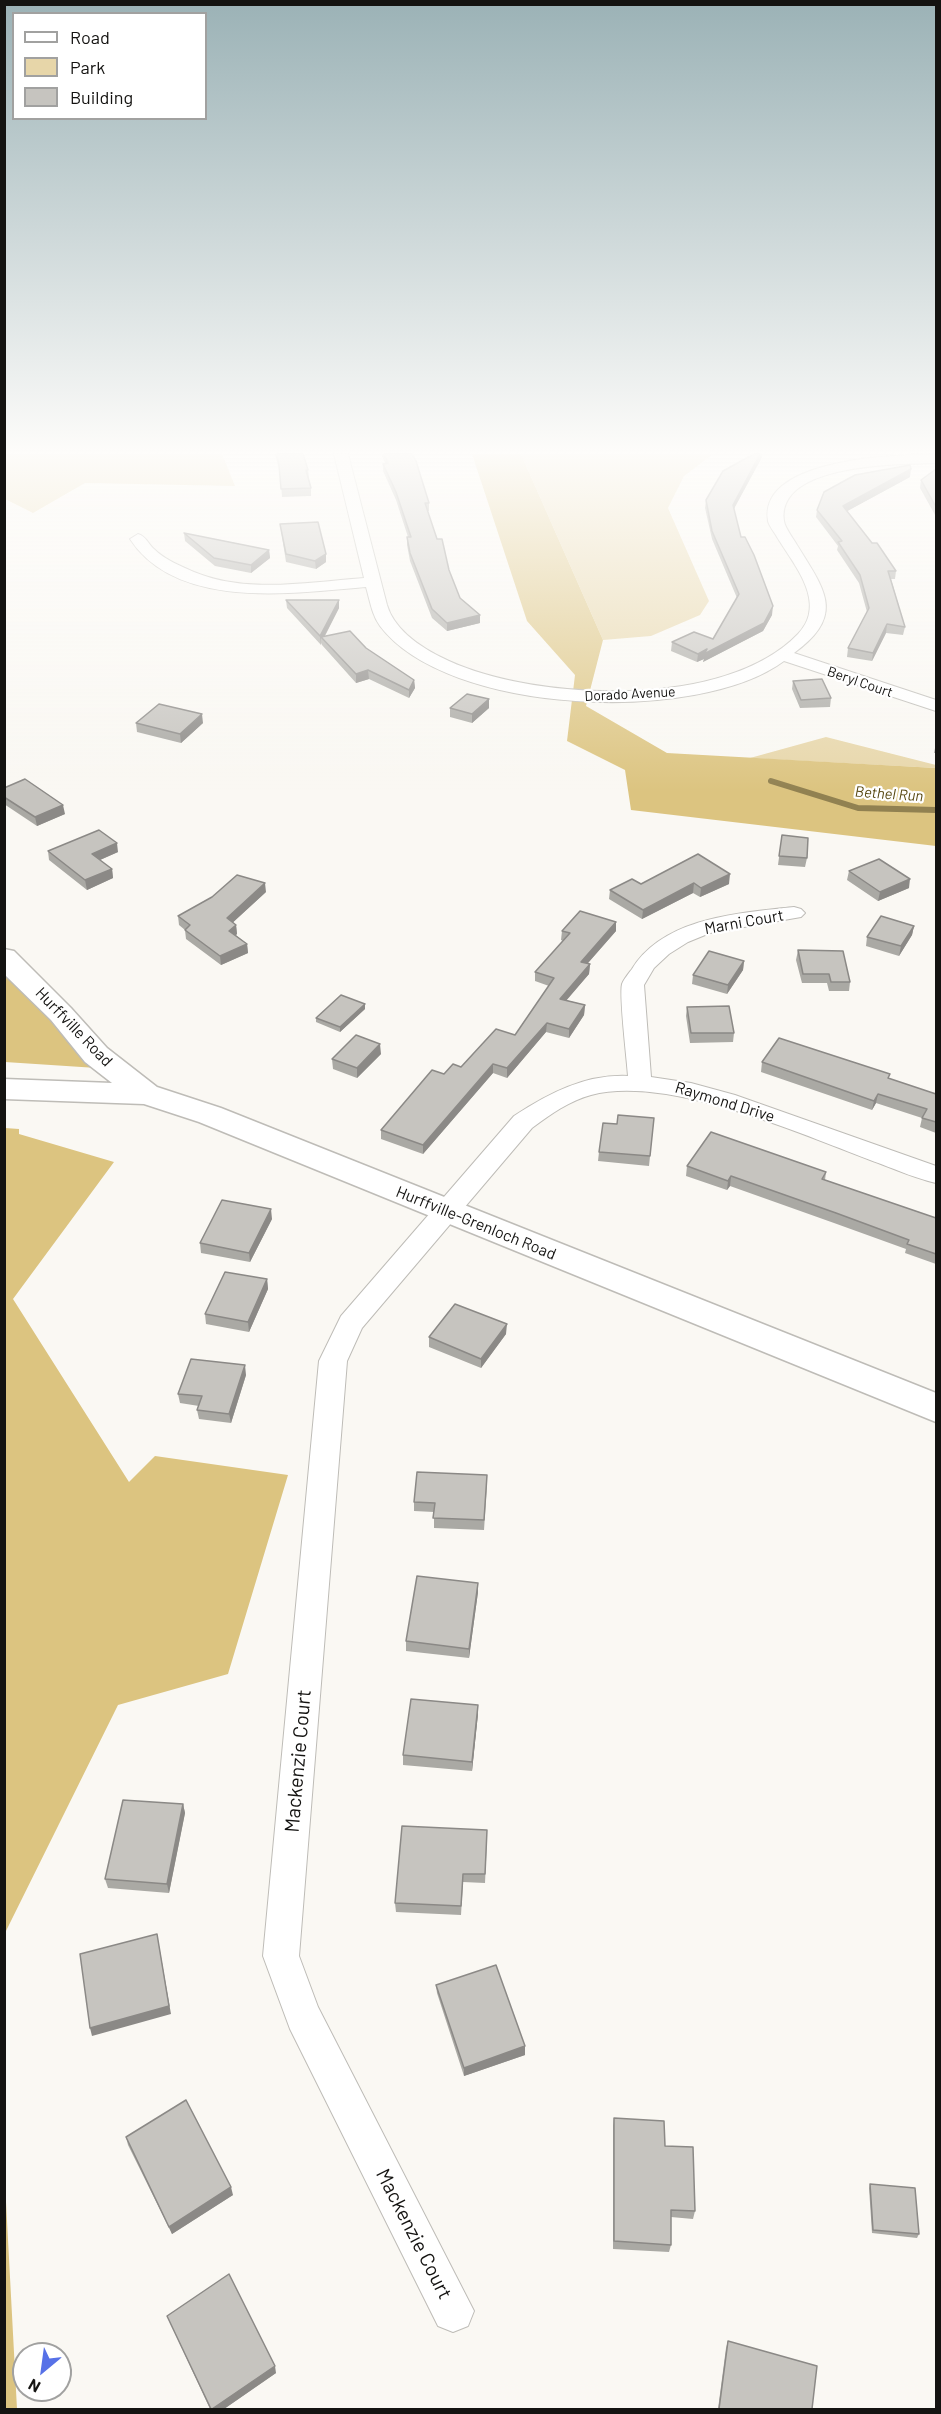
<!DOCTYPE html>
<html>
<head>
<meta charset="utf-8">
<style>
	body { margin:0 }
	#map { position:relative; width:941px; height:2414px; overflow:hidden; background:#faf8f3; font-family:Barlow,sans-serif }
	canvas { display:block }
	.frame { position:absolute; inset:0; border:6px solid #141311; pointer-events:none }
	.legend { position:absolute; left:12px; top:12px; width:195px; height:108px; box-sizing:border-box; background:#fff; border:2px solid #a1a1a0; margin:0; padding:8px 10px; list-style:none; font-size:18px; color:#141311 }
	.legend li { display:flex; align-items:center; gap:12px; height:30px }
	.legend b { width:30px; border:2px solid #a1a1a0 }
	.north { position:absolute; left:12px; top:2342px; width:60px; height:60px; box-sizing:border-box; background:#fff; border:2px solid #a1a1a0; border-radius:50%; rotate:209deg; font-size:16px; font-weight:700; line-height:24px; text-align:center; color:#141311 }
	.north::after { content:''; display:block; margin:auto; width:21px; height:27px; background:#5771e7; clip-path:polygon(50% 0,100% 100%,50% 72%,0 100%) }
</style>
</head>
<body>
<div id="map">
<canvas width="941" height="2414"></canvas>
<div class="frame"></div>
<ul class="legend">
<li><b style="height:8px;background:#fff"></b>Road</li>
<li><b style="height:16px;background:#e7d6a9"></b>Park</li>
<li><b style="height:16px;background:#c6c4bf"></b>Building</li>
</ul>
<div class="north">N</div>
</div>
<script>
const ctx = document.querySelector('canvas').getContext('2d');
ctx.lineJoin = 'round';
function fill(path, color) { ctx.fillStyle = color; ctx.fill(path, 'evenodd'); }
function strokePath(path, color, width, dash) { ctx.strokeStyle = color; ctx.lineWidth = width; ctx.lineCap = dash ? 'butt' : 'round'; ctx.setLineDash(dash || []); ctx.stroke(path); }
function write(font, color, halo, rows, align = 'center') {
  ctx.font = font + ' Barlow,sans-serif'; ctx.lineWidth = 4.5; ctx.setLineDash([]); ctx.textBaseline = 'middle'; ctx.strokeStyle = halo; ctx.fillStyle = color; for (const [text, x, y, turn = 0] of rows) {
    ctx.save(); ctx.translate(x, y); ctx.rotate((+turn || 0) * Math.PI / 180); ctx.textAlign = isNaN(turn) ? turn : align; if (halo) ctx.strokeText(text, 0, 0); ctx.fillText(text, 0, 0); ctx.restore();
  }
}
const green = new Path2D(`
	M4,454H222L235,486L85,483L33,513L5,499Z
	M521,454H713L684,476L668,508L709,601L700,615L651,636L603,640Z
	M826,737L936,765V768L750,758Z`);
const forest = new Path2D(`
	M472,454H521L603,640L586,706L667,753L936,768V846L631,810L625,770L567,741L575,675L527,621Z
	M5,955L112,1069L5,1062Z
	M5,1128L19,1129V1134L114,1162L13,1299L129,1482L155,1456L288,1475L228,1674L118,1705L5,1933Z
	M5,2183L17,2409H5Z`);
const stream = new Path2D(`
	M771,781L858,808L936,810`);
const street = new Path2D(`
	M334,454H348L387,605C395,632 425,650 449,661C537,701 725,710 798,634C828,603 794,565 777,537C775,533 769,526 768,521C758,458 898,454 936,455V463C900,464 776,463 784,521C785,528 793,538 797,545C824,589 847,615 794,653L936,700V711L784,661C698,725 447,715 380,626C372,615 370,601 366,587C294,593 177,611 130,539L138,534C146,536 148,544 154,549C165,560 181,566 194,572C247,594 309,582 364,578Z
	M794,907L801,909L805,913L801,917L710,933L688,942L669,954L654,968L644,985L651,1077L691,1083L735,1095L936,1166V1183C918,1179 899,1171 881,1164C805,1136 669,1074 591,1095C569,1101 551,1114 532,1128L362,1328L347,1361L299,1956L318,2007L474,2311L468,2326L453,2332L438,2326L290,2029L263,1956L319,1361L341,1316L514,1116C548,1094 585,1074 628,1076C627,1060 619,996 622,984C624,979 629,973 632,969C664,917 740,913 794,907Z`);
const secondary = new Path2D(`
	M4,949L14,951L71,1008L107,1048L157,1087L221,1108L936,1393V1422L199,1122L144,1104L4,1099V1079L112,1083L85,1062L51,1020L4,974Z`);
const wall = new Path2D(`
	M275,454H304L308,470L309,477H308L311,488V496L282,497L280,472Z
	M381,454H412L429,503V511H427L449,570L460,598L480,615V623L447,631L432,618L410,561L407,545V537H408L396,500L383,471V464L385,463Z
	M754,454H762V457L734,509L741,537L772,615L763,631L703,662L704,659L697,662L671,651L672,642L713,639L737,598L712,539L705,508L706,500Z
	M936,469V515H935L920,488L921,480Z
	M910,477L847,511L872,543L896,571L895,579H891L905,627L903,635L886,633L872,661L847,657L848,648L867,612L859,583L837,550L838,546L816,517L817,510Z
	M280,524L326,554V562L316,569L286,562Z
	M184,533L269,550L270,558L251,573L215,566L185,541Z
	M286,600H339V608L325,636L366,648L414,680L415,688L409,698L369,679L356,683L322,645L321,643V645L287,608Z
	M793,681L831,698L830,707L800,708L792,689Z
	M489,699V708L472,723L450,717V708Z
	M136,723H203L181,743L137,732Z
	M936,743V753H934Z
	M4,788L65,814L37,826L4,804Z
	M782,835L807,858L805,867L778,865Z
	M48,851L118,852L100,860L112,869L113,878L87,890L49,860Z
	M849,871L909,888L878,901L847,880Z
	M641,884H729L700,897L693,893L642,919L609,899L610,890Z
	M266,892L233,922L236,925L237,934L236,935L247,944L248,953L221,965L186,939L185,930L179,925L178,916Z
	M616,922V931L587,964H590L589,974L566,1000L585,1005L584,1015L569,1038L546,1032L507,1078L493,1073L423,1154L381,1139V1130L444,1074L461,1067L515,1035L549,986L535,981V972L563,941L561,940L562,931Z
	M914,926L912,935L899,956L866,946L867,937Z
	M798,950L850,982L849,991H829L827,983H802L796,960Z
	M744,961L743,970L727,994L692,984L693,975Z
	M687,1007L734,1033L733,1042L690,1043L686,1016Z
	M365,1009L340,1032L316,1022V1018Z
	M381,1054L357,1078L333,1069L332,1059Z
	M762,1062L889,1079L936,1094V1133L920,1127L922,1118L876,1103L872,1110L761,1072Z
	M654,1118L649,1166L598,1161L599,1152L617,1124Z
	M687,1166L826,1172L825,1180L936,1218V1264L905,1253L906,1249L834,1223L730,1186L727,1190L686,1176Z
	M272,1219L250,1262L201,1253L200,1243Z
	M267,1279L268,1289L249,1332L206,1324L205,1314Z
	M506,1334L481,1368L429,1347V1337Z
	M246,1375L231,1423L199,1419L197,1410L199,1406L180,1403L178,1394Z
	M487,1484L484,1530L434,1528V1512L414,1511V1502Z
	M478,1592L469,1658L406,1651V1641Z
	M478,1714L472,1771L403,1765V1755Z
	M183,1804L185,1813L169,1893L108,1888L105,1879Z
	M487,1839L485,1883L463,1882L461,1915L396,1912L395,1903Z
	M436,1985L525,2046V2055L464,2076L437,1993Z
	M614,2118L665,2146L695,2211L693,2219L671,2217V2245L669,2252L613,2249V2126Z
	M126,2137L233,2195L172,2234L128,2145Z
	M870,2184L919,2234L917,2238L872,2233L869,2188Z
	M167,2316L276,2373L224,2409H210Z
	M728,2341L812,2409H718L726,2348Z`);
const shadedWall = new Path2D(`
	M760,454H762V457L732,512L733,505Z
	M911,469L910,477L842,514L843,506Z
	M269,550L270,558L251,573V565Z
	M326,554V562L316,569L315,561Z
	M339,600V608L323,639L321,637V645L320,636Z
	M773,606L772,615L763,631L703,662L704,659L697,662L698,654Z
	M480,615V623L447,631V623Z
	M887,624L886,633L872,661L873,653Z
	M368,670L369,679L356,683V674Z
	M414,680L415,688L409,698V690Z
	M489,699V708L472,723V714Z
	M202,714L203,723L181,743L180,734Z
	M63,805L65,814L37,826L35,817Z
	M117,843L118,852L93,863L92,854Z
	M112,869L113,878L87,890L85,880Z
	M730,874L729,884L700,897L701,888Z
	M910,879L909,888L878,901L880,892Z
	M265,883L266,892L228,927L227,918Z
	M694,883L693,893L642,919L643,910Z
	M616,922V931L581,971V962Z
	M236,925L237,934L230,940L229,931Z
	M914,926L912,935L899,956L901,946Z
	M247,944L248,953L221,965L220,956Z
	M744,961L743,970L727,994L728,985Z
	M590,964L589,974L560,1008V999Z
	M365,1004V1009L340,1032V1027Z
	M585,1005L584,1015L569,1038V1029Z
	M547,1023L546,1032L507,1078V1068Z
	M380,1044L381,1054L357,1078V1068Z
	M493,1064V1073L423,1154V1145Z
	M878,1094L876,1103L872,1110L874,1101Z
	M731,1176L730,1186L727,1190L728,1181Z
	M271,1209L272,1219L250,1262L249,1253Z
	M267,1279L268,1289L249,1332L248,1322Z
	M507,1324L506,1334L481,1368V1359Z
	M245,1365L246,1375L231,1423L229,1414Z
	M478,1583V1592L469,1658V1649Z
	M478,1705V1714L472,1771V1762Z
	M183,1804L185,1813L169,1893L167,1884Z
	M157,1934L171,2014L92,2036L90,2028Z
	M525,2046V2055L464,2076V2068Z
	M231,2187L233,2195L172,2234L169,2227Z
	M275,2366L276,2373L224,2409H212Z`);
const building = new Path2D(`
	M277,454H303L308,470H306L311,488L281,489L279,465Z
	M384,454H412L416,461L429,503H425L437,539H442L449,570L460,598L480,615L447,623L432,609L410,553L407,537H411L396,492L383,464L388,463Z
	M754,454H760L733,505L741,537H745L754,555L773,606L764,623L704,654L707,649L698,654L672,642L694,632L713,639L739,594L712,531L706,500L723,471Z
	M910,465L911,469L843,506L872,543H877L896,571H888L905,627L887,624L873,653L848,648L869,608L860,575L838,542L842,541L817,510L824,492L855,475Z
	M936,469V507L921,480Z
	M318,522L326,554L315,561L286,554L280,524Z
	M184,533L269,550L251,565L214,558Z
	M286,600H339L320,636Z
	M350,631L366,648L414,680L409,690L368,670L356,674L321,637Z
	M822,679L831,698L801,700L793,681Z
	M467,694L489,699L472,714L450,708Z
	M159,704L202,714L180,734L136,723Z
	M25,779L63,805L35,817L4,797V788Z
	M99,830L117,843L92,854L112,869L85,880L48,851Z
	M782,835L808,838L807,858L779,856Z
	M698,854L730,874L701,888L694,883L643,910L610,890L632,879L641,884Z
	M879,859L910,879L880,892L849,871Z
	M237,875L265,883L227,918L236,925L229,931L247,944L220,956L185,930L190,925L178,916L212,897Z
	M580,911L616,922L581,962L590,964L560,999L585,1005L569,1029L547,1023L507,1068L493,1064L423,1145L381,1130L432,1070L444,1074L453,1064L461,1067L496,1029L515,1035L554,978L535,972L570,933L562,931Z
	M881,916L914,926L901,946L867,937Z
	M798,950L843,951L850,982H831L829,974H803Z
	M709,951L744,961L728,985L693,975Z
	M341,995L365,1004L340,1027L316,1018Z
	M729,1006L734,1033H691L687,1007Z
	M356,1035L380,1044L357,1068L332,1059Z
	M779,1038L890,1074L888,1078L936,1094V1122L922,1118L927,1109L878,1094L874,1101L762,1062Z
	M618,1115L654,1118L650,1156L599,1152L603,1123L617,1124Z
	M711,1132L826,1172L822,1179L936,1218V1254L907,1244L909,1240L836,1213L731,1176L728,1181L687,1166Z
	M222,1200L271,1209L249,1253L200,1243Z
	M225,1272L267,1279L248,1322L205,1314Z
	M455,1304L507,1324L481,1359L429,1337Z
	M191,1359L245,1365L229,1414L197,1410L202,1396L178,1394Z
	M417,1472L487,1475L484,1520L433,1518L435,1503L414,1502Z
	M417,1576L478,1583L469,1649L406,1641Z
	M411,1699L478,1705L472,1762L403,1755Z
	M123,1800L183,1804L167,1884L105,1879Z
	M402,1826L487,1830L485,1874H463L461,1906L395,1903Z
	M157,1934L169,2006L90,2028L80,1954Z
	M496,1965L525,2046L464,2068L436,1985Z
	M186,2100L231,2187L169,2227L126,2137Z
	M614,2118L664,2121L665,2146L693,2147L695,2211L671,2210V2245L614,2241Z
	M870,2184L915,2188L919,2234L873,2230Z
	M229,2274L275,2366L212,2409H211L167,2316Z
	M728,2341L817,2366L812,2409H719Z`);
const farStreetnames = [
	["Beryl Court",860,682,19],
	["Dorado Avenue",630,694,-3]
];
const farWaternames = [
	["Bethel Run",889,794,4]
];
const streetNames = [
	["Marni Court",744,922,-10],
	["Hurffville Road",74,1027,46],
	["Raymond Drive",725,1102,17],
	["Hurffville-Grenloch Road",476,1223,22]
];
const nearStreetnames = [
	["Mackenzie Court",298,1761,-85],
	["Mackenzie Court",414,2234,63]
];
fill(green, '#e7d6a9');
fill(forest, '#dcc480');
strokePath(stream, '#918151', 6);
strokePath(street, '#bebcb7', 2);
strokePath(secondary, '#bebcb7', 3);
fill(street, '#fff');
fill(secondary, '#fff');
fill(wall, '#aaa9a4');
fill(shadedWall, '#8b8986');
fill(building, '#c6c4bf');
strokePath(building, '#8b8986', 1.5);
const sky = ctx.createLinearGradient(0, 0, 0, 792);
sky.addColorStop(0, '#9bb2b6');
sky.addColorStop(0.57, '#fdfcfa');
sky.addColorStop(1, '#fdfcfa00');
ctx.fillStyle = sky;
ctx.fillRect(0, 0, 941, 792);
write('14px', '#141311', '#fff', farStreetnames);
write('italic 15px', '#574711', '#fff', farWaternames);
write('16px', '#141311', '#fff', streetNames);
write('20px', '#141311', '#fff', nearStreetnames);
</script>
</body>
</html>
